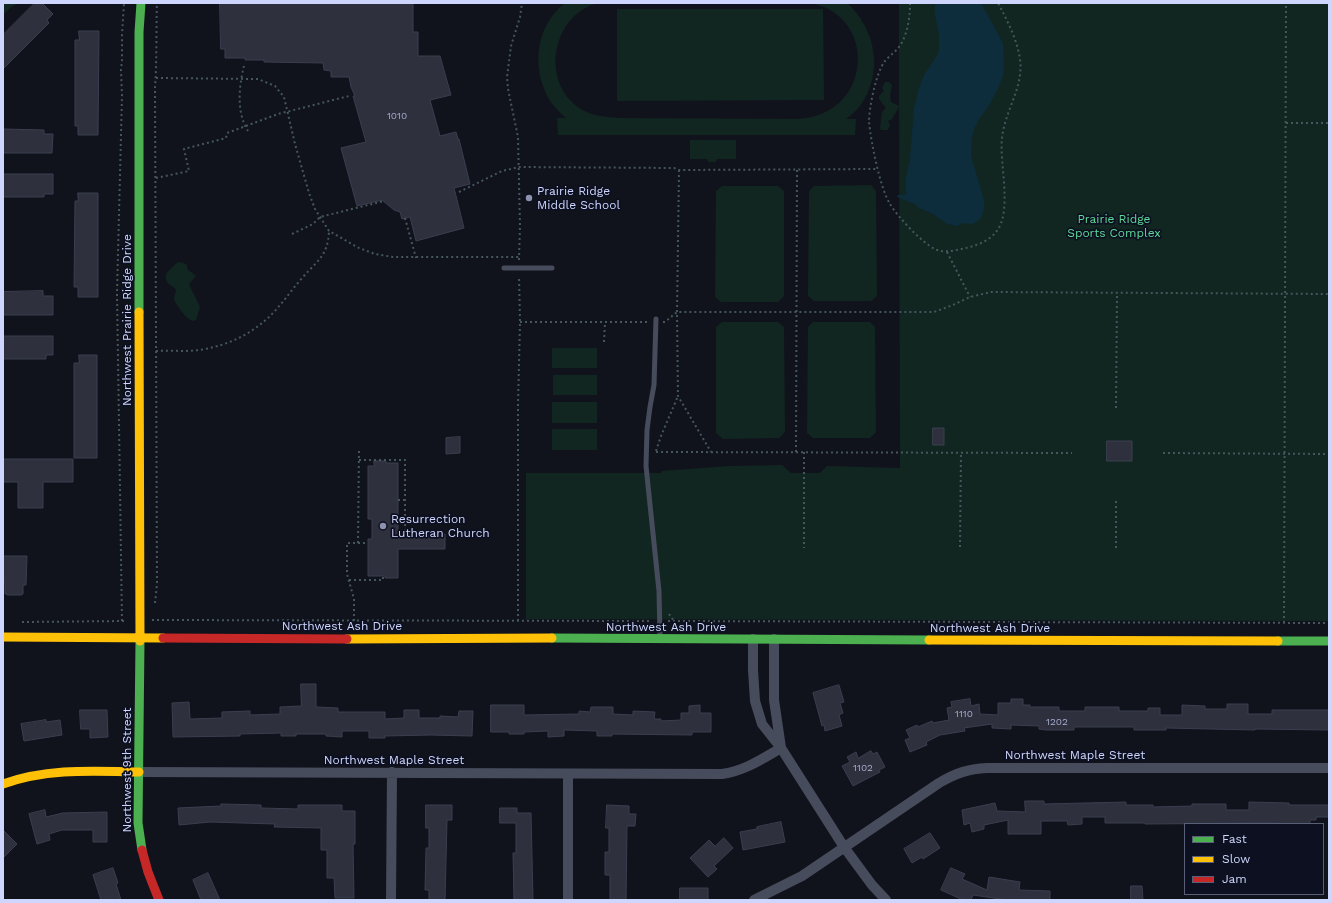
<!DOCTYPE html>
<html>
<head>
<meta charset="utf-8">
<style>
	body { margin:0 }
	#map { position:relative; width:1332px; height:903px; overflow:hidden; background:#11131c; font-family:"Work Sans",sans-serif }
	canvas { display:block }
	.frame { position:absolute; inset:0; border:4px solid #ced6fd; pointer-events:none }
	.legend { position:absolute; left:1184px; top:823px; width:140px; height:72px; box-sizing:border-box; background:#0d1020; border:1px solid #5a5f78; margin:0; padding:5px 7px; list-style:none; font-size:12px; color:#ced6fd }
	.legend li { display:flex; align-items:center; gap:8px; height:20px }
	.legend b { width:20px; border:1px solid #5a5f78 }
</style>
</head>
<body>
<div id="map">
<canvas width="1332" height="903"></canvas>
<div class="frame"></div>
<ul class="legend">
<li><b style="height:5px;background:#4caf50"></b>Fast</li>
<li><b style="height:5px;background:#ffc107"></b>Slow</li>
<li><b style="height:5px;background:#c62828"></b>Jam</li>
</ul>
</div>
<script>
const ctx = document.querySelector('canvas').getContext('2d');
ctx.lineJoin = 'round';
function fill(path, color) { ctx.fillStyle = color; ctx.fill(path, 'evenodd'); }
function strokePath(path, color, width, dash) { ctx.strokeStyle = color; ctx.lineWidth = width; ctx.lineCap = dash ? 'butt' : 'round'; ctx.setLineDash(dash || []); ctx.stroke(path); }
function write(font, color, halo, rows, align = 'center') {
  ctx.font = font + ' "Work Sans",sans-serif'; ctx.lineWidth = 3.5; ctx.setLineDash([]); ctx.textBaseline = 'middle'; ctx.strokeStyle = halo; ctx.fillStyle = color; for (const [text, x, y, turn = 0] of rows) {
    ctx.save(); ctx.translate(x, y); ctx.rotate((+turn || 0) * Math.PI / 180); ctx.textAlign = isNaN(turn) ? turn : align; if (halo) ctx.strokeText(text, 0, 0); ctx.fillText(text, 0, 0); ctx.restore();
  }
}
const green = new Path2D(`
	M3,3H18L10,8L3,15Z
	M565,3H599C552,13 539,83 581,109C592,116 606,117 619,118L798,119C873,115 878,16 811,3H847C876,29 884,73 860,106C856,111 851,115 846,119H856L855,135H558L557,118H566C557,110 549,102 545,91C532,61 538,24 565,3Z
	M899,3H1329V621L526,619V473H661L662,471L729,466L782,465L791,473H820L827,466L900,468L899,107L892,119L888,121L890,125L888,130H881L880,128L882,112L886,108L879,99V96L884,91L882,88L885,82H889L892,85L890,96L891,102L899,106Z
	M617,9H823L824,100L617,101Z
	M690,140H736V159H717L716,162H708L707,159H690Z
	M871,185L876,191L877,296L871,301H814L808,296L809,191L814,186Z
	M722,186H778L784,191V296L778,302H721L715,297L716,191Z
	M178,262L184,263L187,265V269L196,276L189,284L200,307L196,320L193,321C187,320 176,305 174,299C174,297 176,292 176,290C174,287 171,286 168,283C161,274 172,268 178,262Z
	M722,322H778L784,327L785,432L779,438L723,439L716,433V327Z
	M813,322H870L875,327L876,432L870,438H813L807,433L808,327Z
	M552,348H597V368H552Z
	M553,375H597V395H553Z
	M552,402H597V423H552Z
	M552,429H597V450H552Z`);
const water = new Path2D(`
	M935,3H981L1003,43L1004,63L1003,76L997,91L988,107L979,119L974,129L972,138L971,156L984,200C985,209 983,221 972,224C969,224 965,223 962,223L958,226L947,224L933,214L919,208L915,204L897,197L898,195H906V178L910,159L914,108L917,98L918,91L924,75L937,56L939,50V34L935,15Z`);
const building = new Path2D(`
	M35,3H42L53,14L47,20L49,23L3,69V35Z
	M220,3H413V32H418V56H440L451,95L430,100L440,136L456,132L458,139H459L470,184L454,188L464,228L416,241L410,217L402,219L400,212L394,210L382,200L357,206L341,148L366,142L353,96H355L351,87L349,77H331V71L324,70L323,63L264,62V60H245V58H225V49H221Z
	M79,31H99L98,135H78V126H75V40H79Z
	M3,129L44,130V134H53L52,153H3Z
	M3,174H53V194H44V197H3Z
	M78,193H98V297H78V287H74L75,201H78Z
	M43,291V296H53V315H3V292Z
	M3,336H53V355H46V359H3Z
	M79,355H97V458H74V363H79Z
	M933,428H944V445H933Z
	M460,437V453L446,454V438Z
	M1107,441H1132V461H1107Z
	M3,459H73V482H43V508H18V482H3Z
	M374,461H386V463H398V534H445V549H398V578H385V576H368V539H372V519H368V466H374Z
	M3,556H27L26,585H23V594L21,595H7V594H5V582H3Z
	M301,684H316V707L338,708V712H385V719L404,718V710H419V718H440V716L458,717L459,711H473L472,736L430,735L385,736V738H369V731H342V737L326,736V734H296V736H281V733L240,734V736L173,737L172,703L189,702L190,719L222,718V712L250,711V715L280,714V707L301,706Z
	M839,685L844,702L840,703L843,713L839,715L842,726L825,731L824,725L822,726L813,693Z
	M970,699L971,706L979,704L980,714L998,715V703H1011V699H1023V705H1030V707H1059V711H1085V707H1119V711H1148V708H1160V715H1182V705L1205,706V709H1227V704H1248V714H1272V710H1329V730L1255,729V730L1166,728V730H1134V727H1074V730H1046L1039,729V726L1011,725V729L992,728V724L964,728L965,731L940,735L926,742L927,745L910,752L905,740L910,738L906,730L917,725L918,727L932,721L933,723L949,720L947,708L952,707L951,702Z
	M491,705H524V715L579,714V711L590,712L591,707H613V714L633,715V711L655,712L654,719H661V721L681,720V713H689V706L700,705V713H711V732H692V735L612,734V736H597V731L564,730V736L548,737V731L524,732V734H509V732H491Z
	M80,710H107L108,737L90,738V729H81Z
	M46,720V722L60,720L62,735L24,741L21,724Z
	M871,751L873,754L877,752L885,767L879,770L880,772L853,786L842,766L850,762L847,757L856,752L858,758Z
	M1025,801H1044V804L1126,802V805H1153V807L1192,806V804H1226V810H1249V802L1289,803V805H1329V817H1316V820H1310V824L1263,823L1145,824V823H1105V817H1082V824L1068,825L1067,821H1041V834H1008V820L984,825V829L972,832L970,823L964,825L962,810L995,803L997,811L1025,812Z
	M221,804L261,805V808L298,809V805H342V811H355V844H353L354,898H335L334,878H327V850H321V828L274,827L275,824L210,822L179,825L178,808L221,806Z
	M426,805H452V820H447L445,900H429V890H425L426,848H429V828H426Z
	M607,805L629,806V814H636L635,826H627L626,900H610V875H605V852H609V828H606Z
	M500,808H517V813H531L533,900H514L513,853H516V823H500Z
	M45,810L46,817L63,813L107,812V842H93V830H62L49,834L50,840L37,844L29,814Z
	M781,822L785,842L743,850L740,832L757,829V827Z
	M3,830L17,844L3,858Z
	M930,833L940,848L923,859L922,857L912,863L904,849Z
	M724,838L733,848L714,866L717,869L708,877L690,858L709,840L715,846Z
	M113,868L118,883L116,884L121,900H101L93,875Z
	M951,868L965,874L962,879L987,890L989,877L1020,882L1019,890L1050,891V900H1007L973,895L971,900H963L941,890Z
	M208,873L220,900H201L193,880Z
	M1131,886H1142L1143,900H1131Z
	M680,888H708V900H680Z`);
const path = new Path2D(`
	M910,3C910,16 908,32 901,44C897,51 890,55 885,61C876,72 869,108 869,122C871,142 880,188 890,204C897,216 922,243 935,249C943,253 952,251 961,249C973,247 988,242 996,232C1013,212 999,163 1002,138C1005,110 1024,87 1020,59C1017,39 1007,20 998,3
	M244,66C239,86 236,112 248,131
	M156,78L258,79L275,86L284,97L295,144L309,193L315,209L329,231L359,248L375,254L393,257H519
	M1286,123H1329
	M679,170L677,312L678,396L711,452
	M156,178L189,171L184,149L226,138L227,133L278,114L349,96
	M459,192L502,171L519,167L674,168L679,170L878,169
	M405,218L416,258
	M292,234L313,224L320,217L384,201
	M947,252L970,297
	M519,260L520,226L518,137L508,89L507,77L511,46L520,17L522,3
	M520,322H647
	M663,322H665L677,312H934L953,305L970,297L991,292L1329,294
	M604,342L605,322
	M156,351C170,350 185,352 199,350C227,346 252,334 271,315C283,303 292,289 303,277C317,261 328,256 329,231
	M1116,408L1117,294
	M656,451L661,436L678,396
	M656,452L1072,453
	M796,452L797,170
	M804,452V548
	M1163,453L1329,454
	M359,460H405V534
	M398,500H405
	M394,519H405
	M358,543H368
	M960,547L961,452
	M1116,548V499
	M349,580H383V576
	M155,603L157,584L155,88C157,60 156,31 157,3
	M669,614L674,621
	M152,620L652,621
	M122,621L117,293L122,96L121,70L122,60V34L124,3
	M354,621V599L347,574V543H358L359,449
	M518,621V405L520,322L519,276
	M668,621L1329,623
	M22,622L126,621
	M1284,623L1286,3`);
const lane = new Path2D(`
	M504,268H552
	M656,319L654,385L650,407L647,430L646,466L659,591L660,637`);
const street = new Path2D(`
	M753,639V670L755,701L762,724L781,748L844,847L872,885L886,900
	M774,639V700L781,748
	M139,772L722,774C744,771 762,759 781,748
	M391,900L392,772
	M568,900V774
	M754,900L802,876L939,783C956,773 968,769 987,768H1329`);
const fast = new Path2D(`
	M139,312V32L141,3
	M552,638L929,640
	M140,641L138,823L142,850
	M1278,641H1329`);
const slow = new Path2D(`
	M139,312L140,641
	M3,637L163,638
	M347,639L552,638
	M929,640L1278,641
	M3,784C47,768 93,771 139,772`);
const jam = new Path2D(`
	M163,638L347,639
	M142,850L148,872L159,900`);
const markers = [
	[529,198,4,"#8c92ae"],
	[383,526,4,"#8c92ae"]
];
const numberNames = [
	["1010",397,116],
	["1110",964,714],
	["1202",1057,722],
	["1102",863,768]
];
const poiNames = [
	["Prairie Ridge",537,191],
	["Middle School",537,205],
	["Resurrection",391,519],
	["Lutheran Church",391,533]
];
const parkNames = [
	["Prairie Ridge",1114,219],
	["Sports Complex",1114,233]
];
const streetNames = [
	["Northwest Prairie Ridge Drive",127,320,-90],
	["Northwest Ash Drive",342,626],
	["Northwest Ash Drive",666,627],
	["Northwest Ash Drive",990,628],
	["Northwest Maple Street",1075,755],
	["Northwest Maple Street",394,760],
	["Northwest 9th Street",127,770,-90]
];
fill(green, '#112620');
fill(water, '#0d2c3c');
fill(building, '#2f303e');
strokePath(building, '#3b3e4f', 1);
strokePath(path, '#45575d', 2, [2, 3]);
strokePath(lane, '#474c5c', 5);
strokePath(street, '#474c5c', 10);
strokePath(fast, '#4caf50', 9);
strokePath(slow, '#ffc107', 9);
strokePath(jam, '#c62828', 9);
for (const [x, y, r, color] of markers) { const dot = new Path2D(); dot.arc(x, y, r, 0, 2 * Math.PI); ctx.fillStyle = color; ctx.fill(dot); strokePath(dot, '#0d1020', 1.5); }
write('10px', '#a6accd', null, numberNames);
write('12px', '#ced6fd', '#0d1020', poiNames, 'left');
write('12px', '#5dda97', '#0d1020', parkNames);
write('12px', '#ced6fd', '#0d1020', streetNames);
</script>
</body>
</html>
